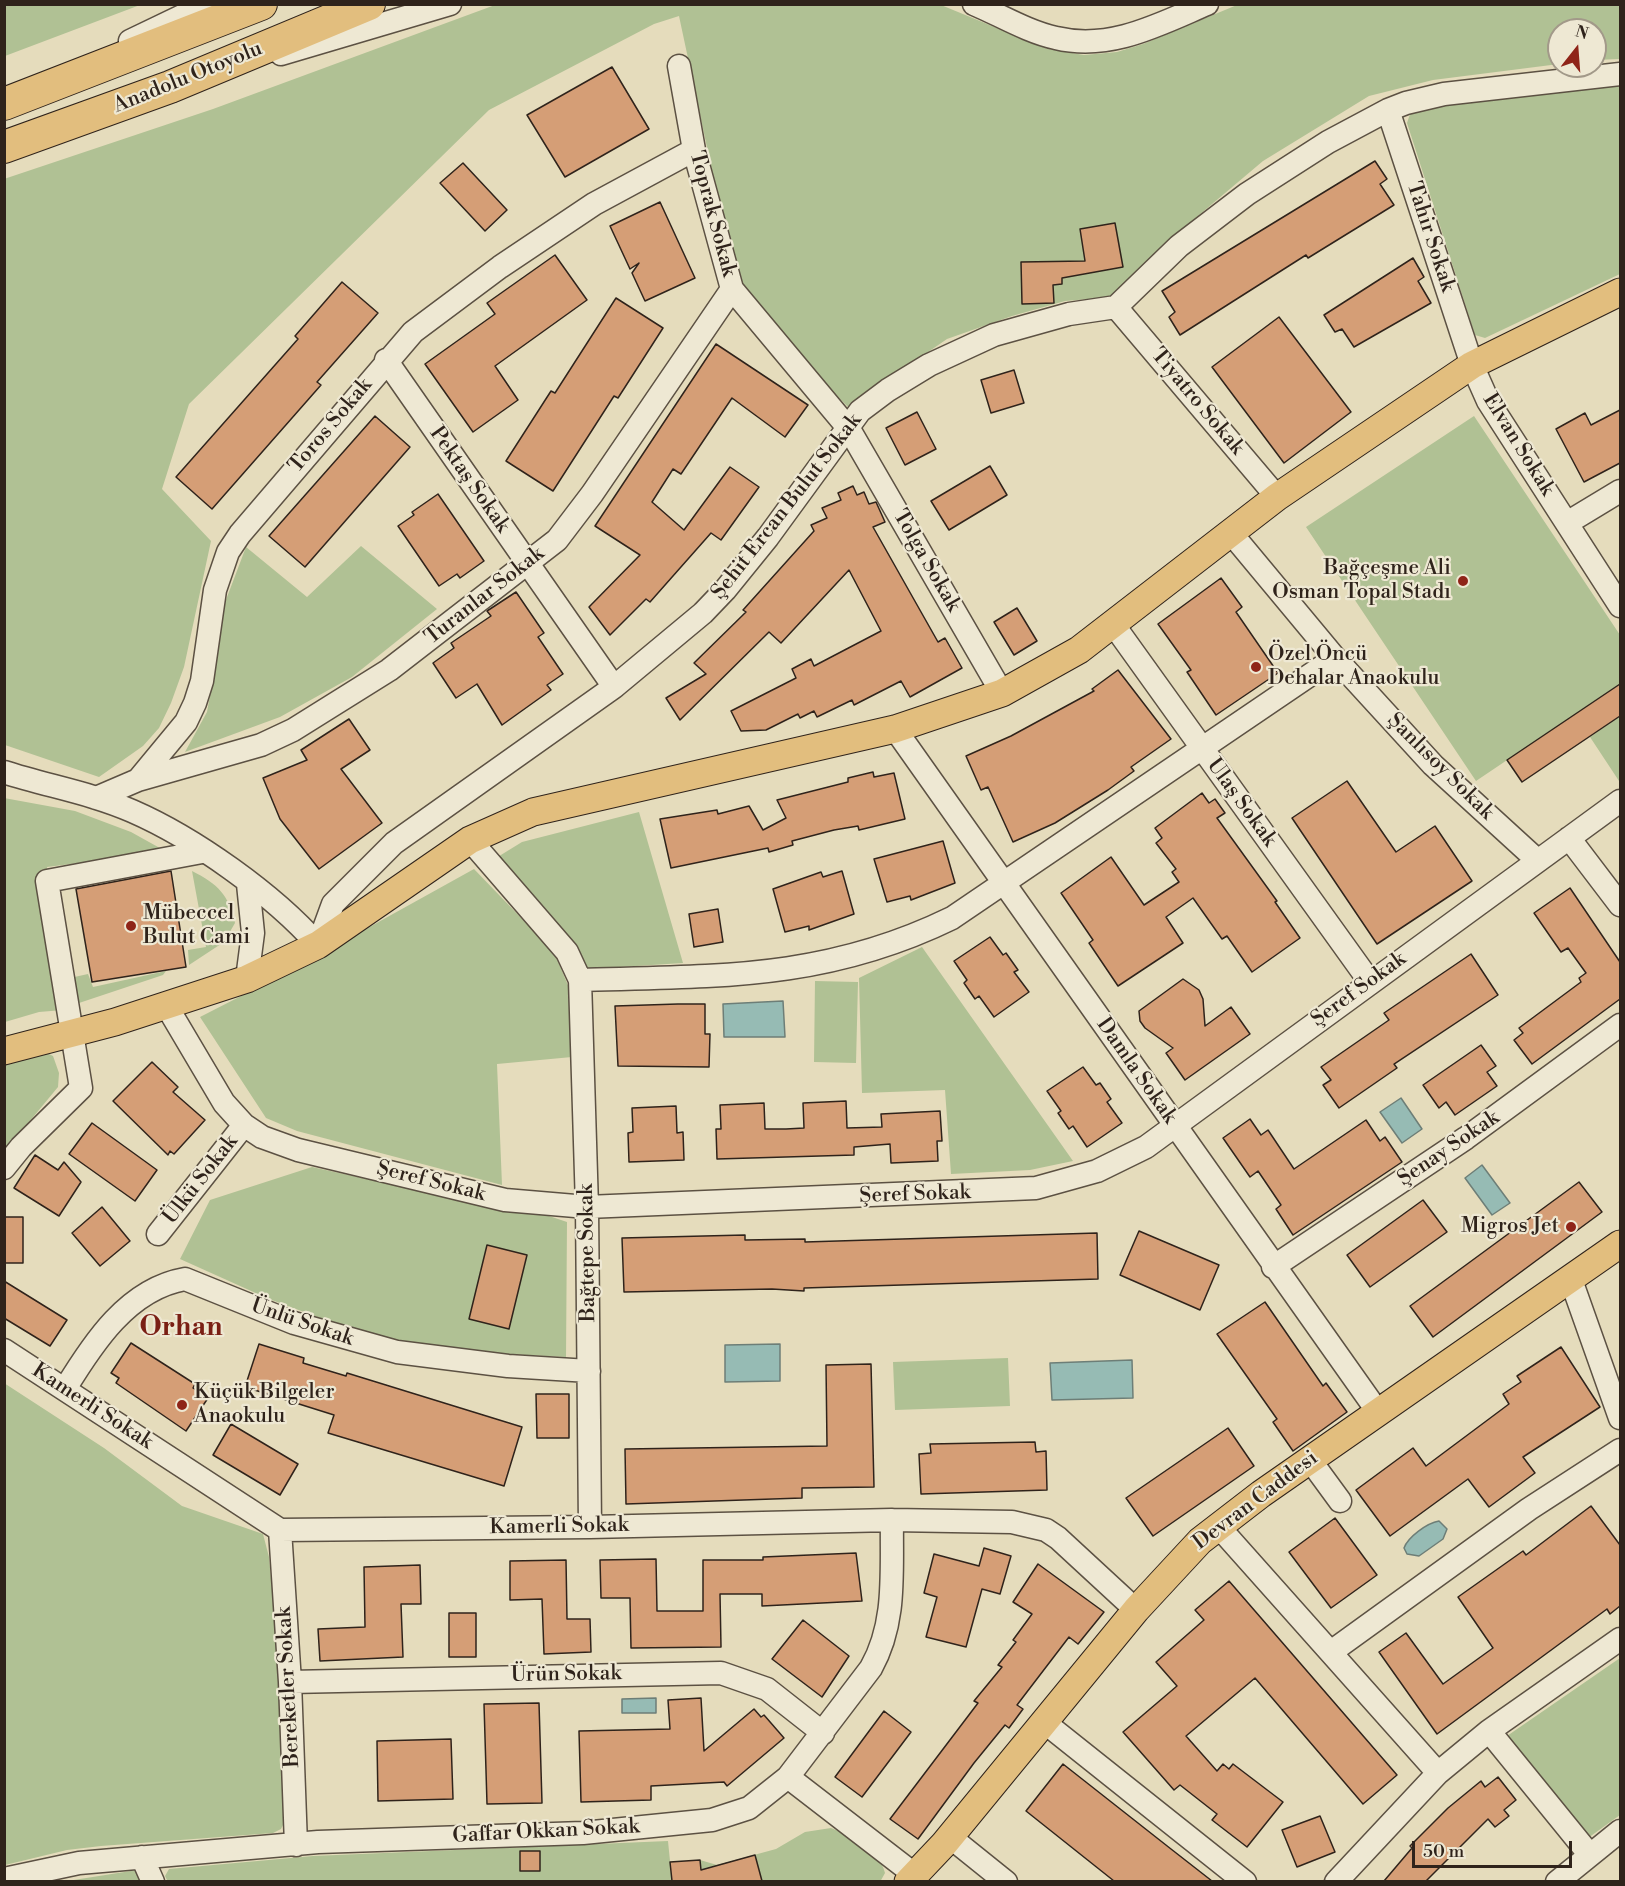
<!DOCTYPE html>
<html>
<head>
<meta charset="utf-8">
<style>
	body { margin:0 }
	#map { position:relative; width:1625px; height:1886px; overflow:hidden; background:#e5dcbc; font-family:"Libre Bodoni",serif }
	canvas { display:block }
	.frame { position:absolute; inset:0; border:6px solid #2f231b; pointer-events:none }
	.north { position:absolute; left:1547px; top:18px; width:60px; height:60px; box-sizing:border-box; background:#eee8d3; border:2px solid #a29989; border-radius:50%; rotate:17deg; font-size:16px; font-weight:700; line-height:24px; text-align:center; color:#2f231b }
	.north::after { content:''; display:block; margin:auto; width:21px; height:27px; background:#8f2418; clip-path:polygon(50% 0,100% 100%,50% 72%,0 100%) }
	.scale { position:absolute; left:1412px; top:1841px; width:160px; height:27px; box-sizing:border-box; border:3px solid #2f231b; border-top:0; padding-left:8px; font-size:18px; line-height:21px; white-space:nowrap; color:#2f231b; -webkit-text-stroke:4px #eee8d3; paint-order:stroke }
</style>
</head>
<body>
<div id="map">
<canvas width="1625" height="1886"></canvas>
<div class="frame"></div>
<div class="north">N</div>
<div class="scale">50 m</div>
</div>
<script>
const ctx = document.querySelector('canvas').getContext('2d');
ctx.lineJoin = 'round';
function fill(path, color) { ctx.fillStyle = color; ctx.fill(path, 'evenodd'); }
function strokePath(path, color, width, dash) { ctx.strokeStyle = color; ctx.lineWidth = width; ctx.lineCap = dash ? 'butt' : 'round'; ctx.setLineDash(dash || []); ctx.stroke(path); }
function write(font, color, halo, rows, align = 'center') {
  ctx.font = font + ' "Libre Bodoni",serif'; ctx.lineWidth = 4.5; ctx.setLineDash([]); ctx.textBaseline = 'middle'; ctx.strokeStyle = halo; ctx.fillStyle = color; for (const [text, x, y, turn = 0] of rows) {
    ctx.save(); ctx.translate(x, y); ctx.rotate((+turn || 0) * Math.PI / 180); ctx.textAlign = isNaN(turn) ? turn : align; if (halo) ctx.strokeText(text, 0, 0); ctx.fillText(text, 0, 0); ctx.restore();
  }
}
const green = new Path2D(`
	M5,4H140V5L5,56Z
	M495,5H941L1048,49L1084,55L1117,52L1143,44L1237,5H1620V59L1595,60V30H1559V64L1433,80L1369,96L1263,161L1160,248L1114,297L1065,301L1012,316L947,339L848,407L791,350L750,303L731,260L679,16L654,24L489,110L189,404L162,489L211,541L184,667L171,703L159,728L143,746L99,777L5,745L4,179L213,109Z
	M1620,84V274L1485,338L1475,335L1407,123L1410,114L1454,103Z
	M1474,416L1620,635V684L1476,781L1306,527Z
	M361,546L437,609L352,677L280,717L185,752L207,712L217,657L221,613L246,547L307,597Z
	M1620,716V780L1619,781L1590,737Z
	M4,798L75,811L131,832L167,852L47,867L63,1010L39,1012L5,1022Z
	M639,812L683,963L588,969L579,954L496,858L522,842Z
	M474,869L554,952L570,990L572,1057L497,1064L502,1185L297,1131L266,1118L200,1017L292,970Z
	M192,871C218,884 229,895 235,923L224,942L189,965L188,950L206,947Z
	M922,947L1073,1161L1030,1170L951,1174L945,1090L862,1093L859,978Z
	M166,971L163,975L73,1005L70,978L88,974L93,987Z
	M815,981L858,982L856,1063L814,1062Z
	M45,1052L53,1056L59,1073L58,1087L5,1151V1065Z
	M312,1167L503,1209L537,1212L567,1222L566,1357L451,1351L374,1338L269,1299L180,1259L210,1200Z
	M1008,1358L1010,1406L895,1410L893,1362Z
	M4,1383L104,1448L182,1506L263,1534L269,1557L279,1663L285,1821L281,1829L273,1833L101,1846L67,1850L5,1865Z
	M1620,1658V1815L1588,1838L1507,1736Z
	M831,1828C853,1837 879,1848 885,1873L880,1882L701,1881L700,1860L717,1865L776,1849L805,1832Z
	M668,1841L672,1881L168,1882L165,1876L169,1869L313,1856Z
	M137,1870L143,1882H61Z`);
const water = new Path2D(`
	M783,1001L785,1037H724L723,1004Z
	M1401,1098L1422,1129L1402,1143L1380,1112Z
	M1482,1165L1510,1203L1492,1215L1465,1178Z
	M780,1344V1381L725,1382V1345Z
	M1132,1360L1133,1398L1052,1400L1050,1363Z
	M1439,1521L1447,1529L1443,1539L1419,1556L1407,1554L1404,1548C1408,1537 1427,1523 1439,1521Z
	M656,1698V1713H622V1699Z`);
const building = new Path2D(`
	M612,67L649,129L565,177L527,115Z
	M1375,161L1387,179L1380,184L1394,205L1308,258L1306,255L1180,335L1169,317L1175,312L1162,291Z
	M463,163L507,210L485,231L440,183Z
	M660,202L695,278L645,301L632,273L639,263L630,269L610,226Z
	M1115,223L1123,267L1062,278V284L1053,285L1054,303L1022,304L1021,262L1085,261L1080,229Z
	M555,255L587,300L495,366L518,400L473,432L425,364L495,314L487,303Z
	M1413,258L1424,277L1418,281L1431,303L1354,347L1342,329L1335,332L1324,315Z
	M342,282L378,313L317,382L321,385L212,509L176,477L298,339L295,336Z
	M616,298L663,328L618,398L614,396L553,491L506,461L551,391L555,393Z
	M1279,317L1351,412L1284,463L1212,367Z
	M716,344L808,405L785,437L732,398L681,474L673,469L652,502L684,530L730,467L759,487L721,540L711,533L650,602L646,599L610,635L589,607L640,555L595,526Z
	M1014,370L1024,403L991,413L981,380Z
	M1620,410V463L1584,482L1556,429L1585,413L1591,425Z
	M917,412L936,449L905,465L886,428Z
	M375,416L410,447L305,567L269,536Z
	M990,466L1007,495L949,530L931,501Z
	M853,486L857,495L864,492L869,504L876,502L885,522L873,527L938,642L945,638L962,668L910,697L901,681L854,705L852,700L817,717L814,711L800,718L798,714L766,730L741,731L731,711L796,678L792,669L811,659L814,666L881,631L849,570L781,643L769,632L680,720L666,698L706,674L694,663L746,612L743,610L814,531L811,525L827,518L822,508L841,500L838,493Z
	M438,494L484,561L460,578L457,574L439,586L398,526L414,515L412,512Z
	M1221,578L1242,607L1236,612L1278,673L1216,715L1187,672L1191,670L1158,624Z
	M516,592L544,633L538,637L563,674L547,685L551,690L502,725L477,684L456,698L433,663L454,648L451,643L491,616L487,611Z
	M1017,608L1037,641L1014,655L994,622Z
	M1118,670L1171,739L1131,767L1134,771L1108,790L1055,823L1013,842L988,787L981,790L966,756L1011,736L1094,691L1092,689Z
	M1620,684V716L1522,782L1507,760Z
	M349,719L370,750L341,769L382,823L319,869L280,819L263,778L307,760L301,750Z
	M873,772L874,777L894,773L905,819L859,830L858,826L834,830L792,841L793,845L769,852L768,848L671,868L660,819L717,810L718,814L749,806L763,830L786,818L777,800L848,782V778Z
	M1347,781L1396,852L1435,826L1472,881L1377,944L1292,818Z
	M1202,793L1209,803L1215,799L1225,813L1217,818L1277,901L1275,902L1300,938L1252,972L1227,936L1222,939L1193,898L1166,917L1183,943L1118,986L1089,943L1093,940L1061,893L1111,857L1144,905L1179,882L1172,872L1176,869L1156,843L1162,838L1155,828Z
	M943,841L955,883L911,900L910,896L887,902L874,859Z
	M171,871L186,967L92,982L76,889Z
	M842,871L854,914L809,930V926L785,932L773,889L821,872L823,877Z
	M1570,888L1620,962V999L1532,1064L1514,1040L1523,1033L1519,1028L1581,982L1579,978L1586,973L1568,948L1561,952L1534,913Z
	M718,909L723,942L694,947L689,914Z
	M990,937L1003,955L1006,953L1018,970L1014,972L1029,992L994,1017L979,996L975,999L964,983L967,980L954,961Z
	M1471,954L1498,995L1394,1064L1397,1068L1339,1108L1323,1085L1331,1080L1321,1067L1389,1020L1384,1013Z
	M1183,979L1199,990L1203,999L1205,1026L1231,1007L1250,1034L1185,1080L1166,1053L1173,1048L1145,1028L1140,1021L1139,1011Z
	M678,1004H705V1034H710L709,1067L618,1066L615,1006Z
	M1481,1045L1496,1066L1487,1072L1497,1086L1455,1115L1446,1102L1439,1108L1423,1085Z
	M152,1062L178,1087L173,1092L205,1120L174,1154L170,1151L168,1155L113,1101Z
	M1083,1067L1096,1085L1100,1083L1111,1099L1107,1102L1122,1123L1087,1147L1073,1126L1069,1129L1058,1113L1061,1111L1047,1091Z
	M846,1101L847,1128L882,1127L881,1114L940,1111L942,1141H937L938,1161L891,1163L890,1144L854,1147V1155L717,1159L716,1129H721L720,1105L764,1103L765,1129H786L804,1128L803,1103Z
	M676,1106L677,1133L683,1132L684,1160L629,1162L628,1133L633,1132L632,1108Z
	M1250,1119L1261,1135L1268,1130L1294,1169L1366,1120L1380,1141L1385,1137L1402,1162L1293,1235L1276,1209L1281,1205L1258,1171L1250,1177L1223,1138Z
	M92,1123L157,1170L135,1201L69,1154Z
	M35,1155L58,1170L64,1162L81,1182L59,1216L14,1188Z
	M1579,1182L1602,1212L1433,1337L1410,1306Z
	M1423,1200L1447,1232L1370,1287L1347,1255Z
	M102,1207L130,1241L100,1266L72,1233Z
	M4,1217H23V1263H4Z
	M1139,1231L1219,1265L1200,1310L1120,1275Z
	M1097,1233L1098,1279L804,1288V1291L772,1289L624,1292L622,1238L745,1235V1240L805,1239V1242Z
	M487,1245L527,1255L509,1329L469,1319Z
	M4,1281L67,1320L50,1346L4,1318Z
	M1265,1302L1323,1386L1326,1383L1347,1412L1293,1451L1273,1422L1277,1419L1217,1334Z
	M131,1343L195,1384L193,1388L208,1398L186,1431L116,1383L119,1378L111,1373Z
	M259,1344L304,1358L303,1363L346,1376L347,1373L522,1427L504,1486L328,1433L334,1415L245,1387Z
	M1561,1347L1600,1407L1523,1457L1535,1473L1489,1507L1468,1479L1390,1536L1356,1490L1413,1448L1426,1466L1509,1404L1503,1394L1521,1382L1517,1376Z
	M871,1364L874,1487L802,1488V1498L626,1504L625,1449L827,1446L826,1365Z
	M536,1394H569V1438H537Z
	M231,1424L298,1464L280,1495L213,1455Z
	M1228,1428L1254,1466L1153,1536L1126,1498Z
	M1035,1442L1036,1452L1046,1451L1047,1490L921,1494L919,1454L931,1453L930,1444Z
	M1591,1506L1620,1545V1606L1610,1614L1607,1609L1437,1734L1379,1652L1406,1633L1443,1684L1493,1648L1458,1597L1523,1551L1526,1555Z
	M1335,1518L1377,1575L1331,1608L1289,1552Z
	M984,1548L1011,1556L1000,1594L982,1589L966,1647L926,1637L937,1597L924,1593L934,1554L979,1566Z
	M856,1553L862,1601L762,1606V1594H720L721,1647L631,1648L630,1598H601L600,1560L656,1559L657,1611H703V1560H763V1557Z
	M566,1560L567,1619H590L591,1652L544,1654L542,1599L510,1600V1561Z
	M1038,1564L1104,1612L1078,1644L1069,1637L1017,1705L1023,1709L1009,1728L1005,1725L974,1763L918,1839L890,1819L978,1703L974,1701L1002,1667L998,1665L1016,1642L1013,1640L1032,1614L1013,1602Z
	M420,1565L421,1604H401L403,1657L320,1661L318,1629L365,1627L364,1567Z
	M1229,1581L1397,1775L1363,1804L1255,1678L1186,1736L1217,1771L1223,1764L1229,1769L1233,1764L1283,1802L1247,1847L1212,1820L1217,1814L1180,1785L1174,1790L1123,1732L1177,1686L1156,1662L1204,1620L1195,1610Z
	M449,1613H476V1657H449Z
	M803,1620L849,1656L822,1697L772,1659Z
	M701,1698L704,1751L754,1709L761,1717L764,1715L784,1738L727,1786L724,1782L651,1786V1800L581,1802L579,1731L670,1729L668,1700Z
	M539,1703L542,1803L487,1804L484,1704Z
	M884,1711L911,1732L862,1797L835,1777Z
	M451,1739L453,1799L378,1801L377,1741Z
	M1063,1764L1171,1849L1212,1881H1114L1026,1811Z
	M1498,1777L1516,1800L1504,1810L1509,1816L1495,1827L1488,1819L1426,1881H1384L1412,1848L1410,1846L1448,1808L1481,1781L1485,1787Z
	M1320,1816L1335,1852L1297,1867L1282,1830Z
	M520,1851H540V1871H520Z
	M755,1855L762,1881H672L670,1862L700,1860L701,1870Z`);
const minor = new Path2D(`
	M974,4C1000,15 1028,32 1056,38C1110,51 1158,25 1207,4
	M130,41L207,4
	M281,54L450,4
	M679,66L694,150L732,289L849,429L1002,693
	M1388,110L1472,365L1488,401L1620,606
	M1116,307L1277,497
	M386,360L614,687
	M1567,523L1620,491
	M1231,533L1335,658L1433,765L1537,860
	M1113,624L1370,982
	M895,729L1378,1412
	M4,772C47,786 91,793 132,811C194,838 273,894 318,945
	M138,780L261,745L293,730L389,670L557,540L592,494L732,289
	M96,798L138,780L186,722L195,703L202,681L215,590L228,552L240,534L413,332L500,267L594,204L694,150
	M1569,838L1620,905
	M470,840L567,952L580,980L587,1207L590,1527
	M318,945L333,904L394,843L614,687L703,613L725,590L768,537L860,411L888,390L929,365L994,335L1069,314L1116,307L1179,246L1247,194L1328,142L1388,110L1406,103L1444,94L1620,74
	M247,979L253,933L248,884
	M580,980C717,976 825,980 952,918L1335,658
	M166,1005L224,1103L244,1125L262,1137L298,1150L505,1200L587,1207L1036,1188L1097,1171L1146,1147L1620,801
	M4,1168L21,1147L81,1088L47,881L202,852
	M158,1234L244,1125
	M1273,1267L1466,1138L1620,1025
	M1571,1280L1620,1418
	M4,1350L280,1530L590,1527L892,1520L1012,1522L1046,1530L1058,1538L1136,1610
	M65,1389C93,1343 128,1289 185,1279L294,1323L397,1352L508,1366L589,1371
	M1310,1460L1340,1501
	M1218,1526L1438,1773
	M280,1530L290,1682L296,1845
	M1331,1652L1529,1509L1620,1450
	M290,1682L721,1673L767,1689L823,1733
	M1044,1722L1245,1882
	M1489,1731L1589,1854
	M788,1777L915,1875
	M950,1837L1006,1882
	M142,1857L153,1882
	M4,1879L79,1863L318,1842L583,1833L712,1820L749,1808L788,1777L871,1668C897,1622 891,1571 892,1520
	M1336,1882L1438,1773L1489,1731L1620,1639
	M1557,1882L1620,1831`);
const major = new Path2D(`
	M4,1051L115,1022L247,979L318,945L470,840L533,812L895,729L1002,693L1079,650L1277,497L1472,365L1620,292
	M908,1882L944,1844L1136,1610L1200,1541L1261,1494L1620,1244`);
const highway = new Path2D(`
	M4,104L261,4
	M4,147L170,87L369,4`);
const markers = [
	[1463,581,6,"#8f2418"],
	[1256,667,6,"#8f2418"],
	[131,926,6,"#8f2418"],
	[1571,1227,6,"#8f2418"],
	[182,1405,6,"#8f2418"]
];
const streetNames = [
	["Anadolu Otoyolu",188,78,-22],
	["Toprak Sokak",712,214,75],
	["Tahir Sokak",1430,237,72],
	["Tiyatro Sokak",1197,402,50],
	["Toros Sokak",331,426,-50],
	["Elvan Sokak",1518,445,58],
	["Pektaş Sokak",469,480,55],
	["Şehit Ercan Bulut Sokak",787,507,-52],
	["Tolga Sokak",926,561,60],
	["Turanlar Sokak",485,596,-38],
	["Şanlısoy Sokak",1440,767,45],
	["Ulaş Sokak",1241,803,54],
	["Şeref Sokak",1359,990,-36],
	["Damla Sokak",1136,1071,55],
	["Şenay Sokak",1449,1149,-34],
	["Ülkü Sokak",201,1180,-52],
	["Şeref Sokak",431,1182,14],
	["Şeref Sokak",915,1195,-2],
	["Bağtepe Sokak",588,1253,-91],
	["Ünlü Sokak",302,1323,19],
	["Kamerli Sokak",92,1407,33],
	["Devran Caddesi",1256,1501,-37],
	["Kamerli Sokak",559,1527,-1],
	["Ürün Sokak",566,1675,-1],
	["Bereketler Sokak",289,1687,-93],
	["Gaffar Okkan Sokak",546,1832,-3]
];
const poiNames = [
	["Bağçeşme Ali",1451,569,"right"],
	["Osman Topal Stadı",1451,593,"right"],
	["Özel Öncü",1268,655],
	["Dehalar Anaokulu",1268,679],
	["Mübeccel",143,914],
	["Bulut Cami",143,938],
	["Migros Jet",1559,1227,"right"],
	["Küçük Bilgeler",194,1393],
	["Anaokulu",194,1417]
];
const districtNames = [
	["Orhan",181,1329]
];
fill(green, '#b0c194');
fill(water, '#96bbb4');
strokePath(water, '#6d7e77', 1.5);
fill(building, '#d59e76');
strokePath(building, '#2f231b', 1.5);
strokePath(minor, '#5c5143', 25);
strokePath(major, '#2f231b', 29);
strokePath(highway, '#2f231b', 34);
strokePath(minor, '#eee8d3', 22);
strokePath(major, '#e2be7e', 27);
strokePath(highway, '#e2be7e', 32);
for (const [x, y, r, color] of markers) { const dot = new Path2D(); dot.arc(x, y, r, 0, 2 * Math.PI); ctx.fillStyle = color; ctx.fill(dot); strokePath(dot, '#eee8d3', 2); }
write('21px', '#2f231b', '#eee8d3', streetNames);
write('21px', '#2f231b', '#eee8d3', poiNames, 'left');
write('bold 27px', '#7a1f14', '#eee8d3', districtNames);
</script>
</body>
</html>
